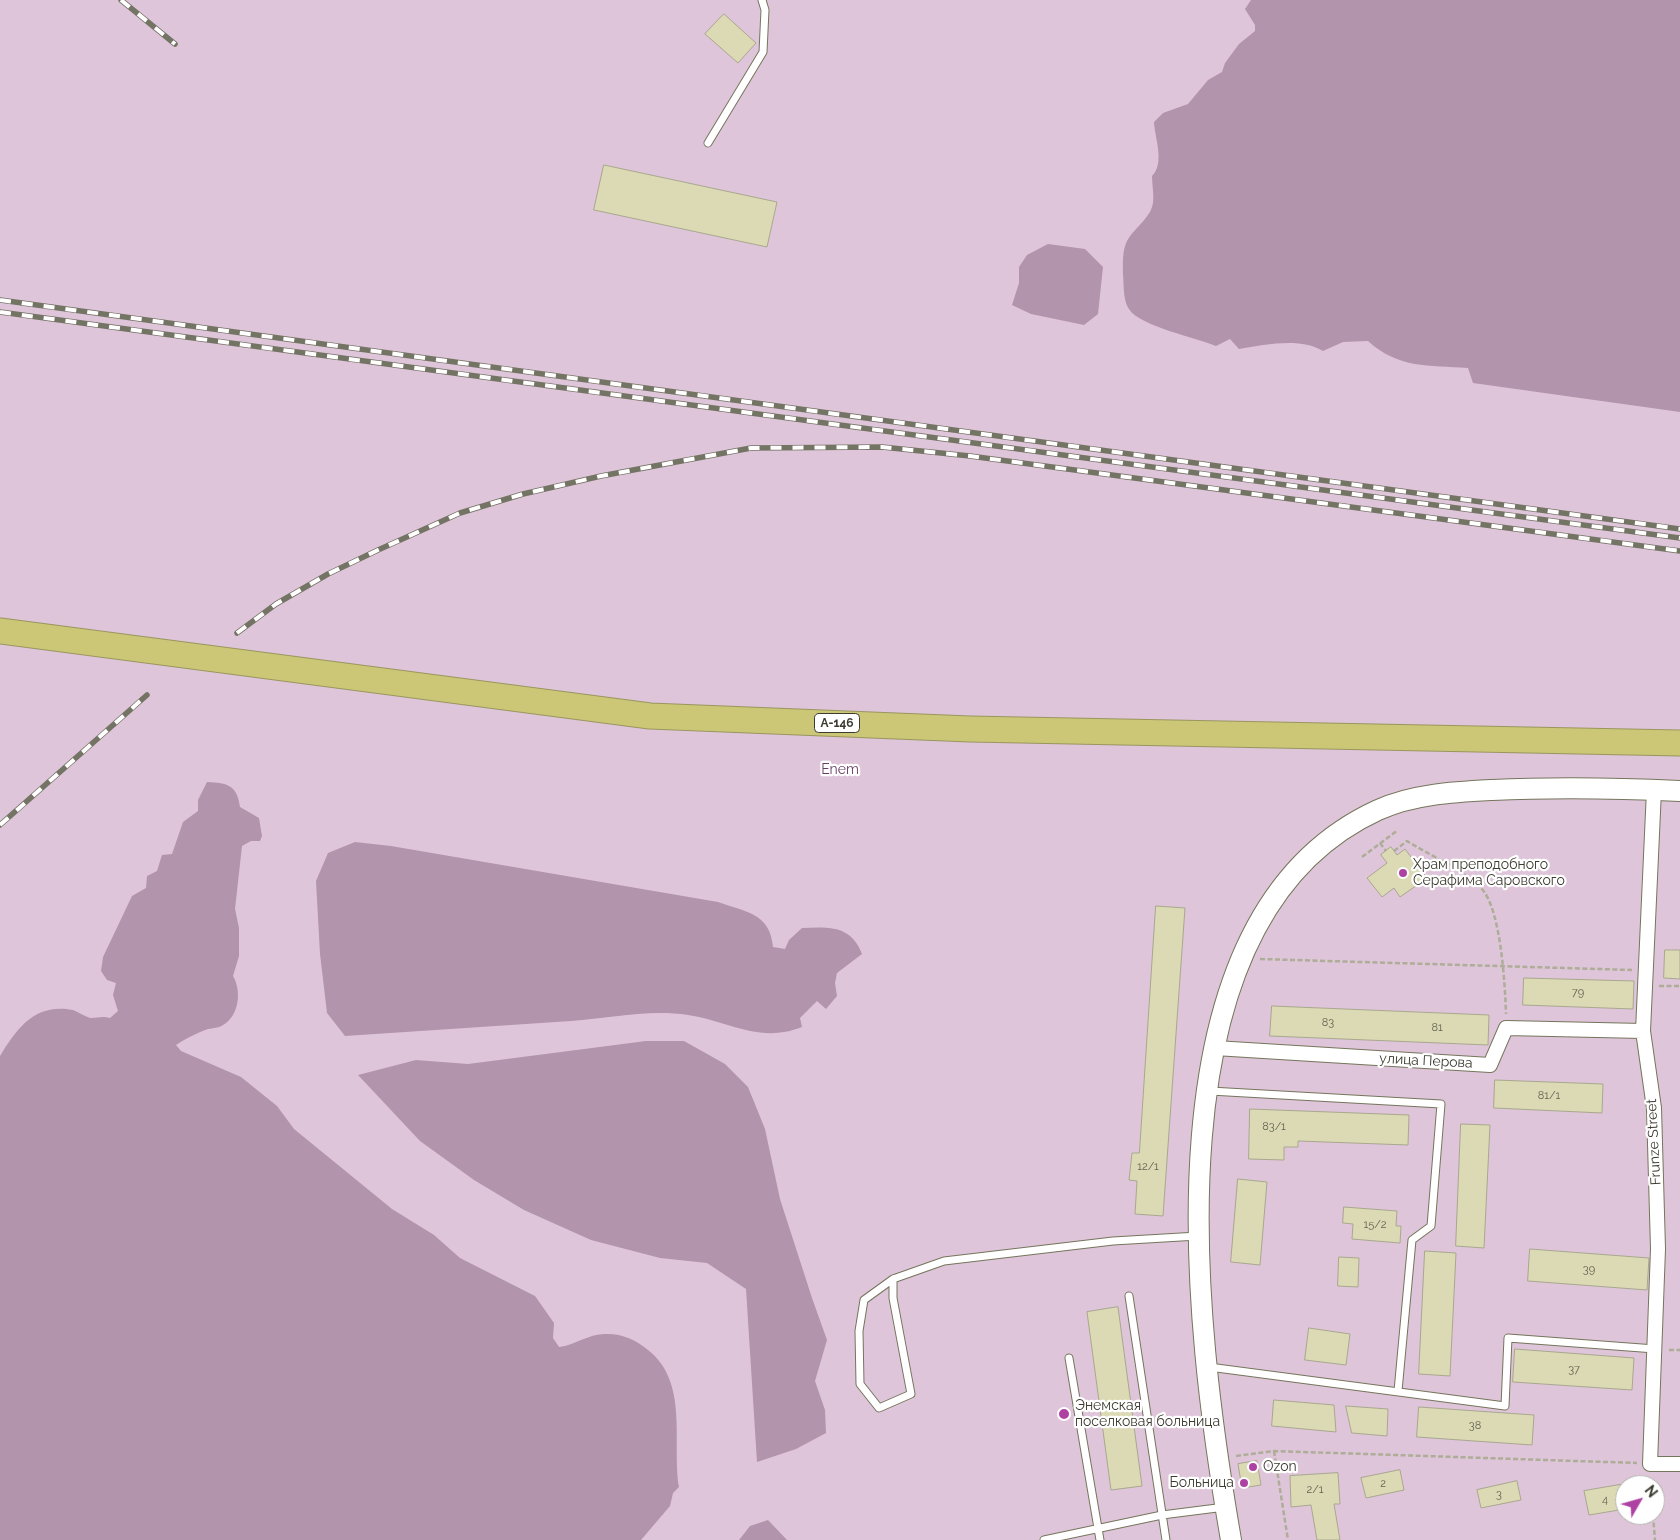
<!DOCTYPE html>
<html>
<head>
<meta charset="utf-8">
<style>
	body { margin:0 }
	#map { position:relative; width:1680px; height:1540px; overflow:hidden; background:#fefde1; font-family:Raleway,sans-serif }
	canvas { display:block }
	.north { position:absolute; left:1615px; top:1475px; width:50px; height:50px; box-sizing:border-box; background:#fff; border:1px solid #b1b1ac; border-radius:50%; rotate:52deg; font-size:14px; font-weight:700; line-height:20px; text-align:center; color:#3b3b30 }
	.north::after { content:''; display:block; margin:auto; width:18px; height:22px; background:#ad42a2; clip-path:polygon(50% 0,100% 100%,50% 72%,0 100%) }
</style>
</head>
<body>
<div id="map">
<canvas width="1680" height="1540"></canvas>
<div class="north">N</div>
</div>
<script>
const ctx = document.querySelector('canvas').getContext('2d');
ctx.lineJoin = 'round';
function fill(path, color) { ctx.fillStyle = color; ctx.fill(path, 'evenodd'); }
function strokePath(path, color, width, dash) { ctx.strokeStyle = color; ctx.lineWidth = width; ctx.lineCap = dash ? 'butt' : 'round'; ctx.setLineDash(dash || []); ctx.stroke(path); }
function write(font, color, halo, rows, align = 'center') {
  ctx.font = font + ' Raleway,sans-serif'; ctx.lineWidth = 4.5; ctx.setLineDash([]); ctx.textBaseline = 'middle'; ctx.strokeStyle = halo; ctx.fillStyle = color; for (const [text, x, y, turn = 0] of rows) {
    ctx.save(); ctx.translate(x, y); ctx.rotate((+turn || 0) * Math.PI / 180); ctx.textAlign = isNaN(turn) ? turn : align; if (halo) ctx.strokeText(text, 0, 0); ctx.fillText(text, 0, 0); ctx.restore();
  }
}
const green = new Path2D(`
	M0,0H1680V1540H0ZM1625,1485H1655V1515H1625Z`);
const water = new Path2D(`
	M1251,0H1680V412L1473,383L1468,368C1428,365 1399,369 1368,341L1343,342L1323,351C1300,337 1265,345 1239,349L1230,339L1216,346C1197,338 1139,326 1129,309C1123,301 1124,285 1123,275C1123,264 1122,251 1127,241C1133,229 1148,220 1152,207C1155,199 1152,185 1152,176C1165,163 1155,139 1154,122L1163,113L1188,104L1208,80L1222,72L1225,63L1239,44L1255,31V25L1245,9Z
	M1048,244L1085,249L1103,267L1098,314L1084,325L1031,314L1012,305L1019,283V267L1027,255Z
	M207,782C228,783 237,785 240,807L259,818L262,836L260,841H251L242,846L235,909L239,928V956L233,976C242,991 239,1016 223,1025C219,1028 213,1028 208,1029C197,1033 185,1039 176,1045L181,1051L241,1077L277,1106L294,1129L392,1209L434,1235L460,1258L535,1296L554,1323L553,1338L559,1347C576,1345 589,1333 607,1334C623,1334 636,1340 648,1350C689,1382 672,1441 679,1487L673,1493L670,1506L641,1540H0V1056C18,1027 35,1003 73,1010C79,1012 85,1017 91,1018C98,1018 102,1016 110,1018L118,1011L113,995L116,983L107,980L101,971L103,957L132,896L146,888L147,876L157,871L162,855L172,854L183,822L198,811V800Z
	M355,842L391,846L718,902C746,912 770,913 773,947L785,949L789,940L802,928C829,927 851,925 862,954L837,973L835,983L837,996L826,1009L817,1001L800,1018L802,1027C759,1044 729,1021 688,1015C649,1009 611,1018 571,1021C496,1026 420,1031 345,1036L327,1013L320,954L316,881L328,853Z
	M646,1041H684L725,1064L748,1087L765,1129L780,1199L812,1298L827,1340L815,1381L825,1410L826,1433L796,1449L757,1462L746,1289L707,1263L660,1258L591,1240L524,1210L474,1180L420,1141L358,1075L416,1060L468,1064Z
	M768,1520L787,1540H739L750,1526Z`);
const building = new Path2D(`
	M724,14L756,43L738,63L705,34Z
	M604,165L777,202L767,247L594,210Z
	M1391,847L1397,855L1405,849L1427,878L1400,897L1394,888L1382,897L1367,878L1387,863L1381,855Z
	M1156,906L1185,908L1163,1216L1135,1214L1137,1181L1129,1180L1132,1153H1139Z
	M1665,950H1680V979L1664,978Z
	M1524,978L1634,981L1633,1009L1523,1005Z
	M1272,1006L1489,1015L1488,1045L1270,1036Z
	M1495,1080L1603,1084L1602,1113L1494,1108Z
	M1250,1109L1409,1115L1408,1145L1298,1141V1147H1284V1160L1249,1159Z
	M1461,1124L1490,1125L1484,1248L1456,1246Z
	M1238,1179L1267,1182L1260,1265L1231,1262Z
	M1344,1207L1397,1211L1396,1226H1401L1400,1243L1352,1239L1353,1224L1343,1223Z
	M1530,1249L1649,1258L1647,1290L1528,1281Z
	M1425,1251L1456,1253L1450,1376L1419,1374Z
	M1339,1257L1359,1258L1358,1287L1338,1286Z
	M1118,1307L1142,1486L1111,1490L1087,1312Z
	M1309,1328L1350,1334L1346,1365L1305,1360Z
	M1515,1349L1634,1358L1632,1390L1513,1382Z
	M1274,1400L1334,1405L1336,1432L1272,1426Z
	M1346,1406L1388,1409L1387,1436L1352,1433Z
	M1419,1407L1534,1415L1532,1445L1417,1437Z
	M1257,1461L1261,1485L1242,1488L1238,1464Z
	M1400,1470L1404,1490L1366,1498L1361,1478Z
	M1338,1473L1340,1504H1334L1340,1540H1317L1311,1505L1291,1507L1290,1476Z
	M1517,1481L1521,1500L1481,1508L1477,1490Z
	M1625,1484V1509L1589,1515L1584,1491Z`);
const path = new Path2D(`
	M1380,843L1386,851
	M1394,851L1407,841C1431,856 1460,868 1481,888C1501,908 1505,985 1506,1014
	M1362,857L1398,830
	M1260,959L1632,970
	M1659,986H1680
	M1669,1350H1680
	M1274,1451L1288,1540
	M1236,1456L1274,1451L1637,1463
	M1653,1515L1655,1540`);
const lane = new Path2D(`
	M708,143L763,52L765,10L762,0
	M1210,1091L1441,1104L1431,1226L1412,1240L1398,1391
	M893,1279L864,1300L859,1331L860,1384L879,1408L911,1394L893,1298V1279L944,1261L1113,1241L1198,1236
	M1129,1296L1166,1540
	M1069,1358L1100,1540
	M1209,1367L1505,1406L1508,1338L1655,1349
	M1044,1540L1162,1515L1225,1507`);
const street = new Path2D(`
	M1654,790L1643,1031L1654,1108L1658,1249L1650,1464H1680
	M1215,1048L1490,1065L1506,1028L1643,1031`);
const secondary = new Path2D(`
	M1231,1540C1195,1331 1140,919 1378,810C1413,794 1454,792 1492,790C1555,787 1617,788 1680,791`);
const highway = new Path2D(`
	M0,631L650,716L970,729L1680,743`);
const rail = new Path2D(`
	M121,0L175,44
	M0,300L1680,529
	M0,312L1680,538
	M237,633L276,604L328,574L378,550L460,513L523,494L601,476L751,448L882,447L970,456L1680,551
	M0,825L147,695`);
const markers = [
	[1403,873,5,"#ad42a2"],
	[1064,1414,6,"#ad42a2"],
	[1253,1467,5,"#ad42a2"],
	[1244,1483,5,"#ad42a2"]
];
const numberNames = [
	["79",1578,993],
	["83",1328,1023],
	["81",1437,1028],
	["81/1",1549,1096],
	["83/1",1274,1127],
	["12/1",1148,1167],
	["15/2",1375,1225],
	["39",1589,1270],
	["37",1574,1370],
	["38",1475,1426],
	["2",1383,1484],
	["2/1",1315,1490],
	["3",1499,1495],
	["4",1605,1500]
];
const shields = [
	[837,723,45]
];
const shieldNames = [
	["А-146",837,723]
];
const parkNames = [
	["Enem",840,770]
];
const poiNames = [
	["Храм преподобного",1413,865],
	["Серафима Саровского",1413,881],
	["Энемская",1075,1406],
	["поселковая больница",1075,1422],
	["Ozon",1263,1467],
	["Больница",1234,1483,"right"]
];
const streetNames = [
	["улица Перова",1426,1061,3],
	["Frunze Street",1654,1142,-93]
];
fill(green, '#dfc5da');
fill(water, '#b294ad');
fill(building, '#dbdab5');
strokePath(building, '#a9a88e', 1);
strokePath(lane, '#75755c', 9);
strokePath(street, '#75755c', 16);
strokePath(secondary, '#75755c', 22);
strokePath(highway, '#99965e', 27);
strokePath(path, '#adad98', 2.5, [5, 2.5]);
strokePath(lane, '#fff', 7);
strokePath(street, '#fff', 14);
strokePath(secondary, '#fff', 20);
strokePath(highway, '#cbc777', 25);
strokePath(rail, '#747464', 5.5);
strokePath(rail, '#fff', 4, [11]);
for (const [x, y, r, color] of markers) { const dot = new Path2D(); dot.arc(x, y, r, 0, 2 * Math.PI); ctx.fillStyle = color; ctx.fill(dot); strokePath(dot, '#fff', 2); }
write('11px', '#636351', null, numberNames);
for (const [x, y, w] of shields) { const box = new Path2D(); box.roundRect(x - w / 2, y - 9.5, w, 19, 4); ctx.fillStyle = '#fff'; ctx.fill(box); strokePath(box, '#3b3b30', 1); }
write('bold 12px', '#3b3b30', null, shieldNames);
write('14px', '#6a3f64', '#fff', parkNames);
write('14px', '#3b3b30', '#fff', poiNames, 'left');
write('14px', '#3b3b30', '#fff', streetNames);
</script>
</body>
</html>
